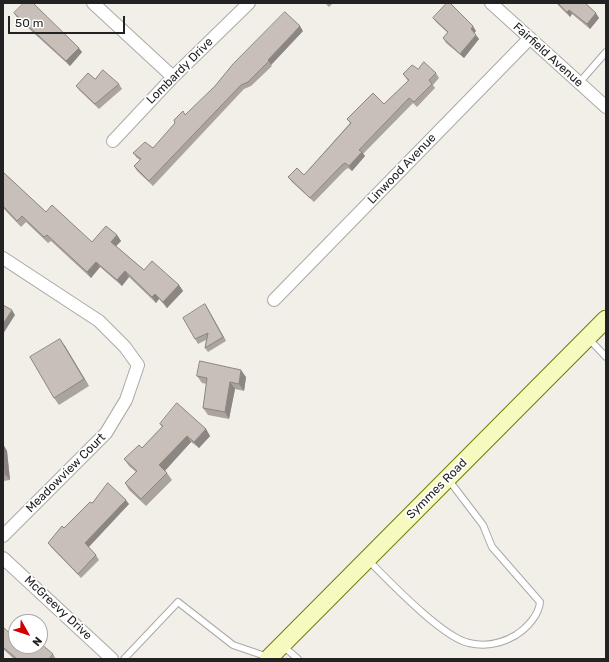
<!DOCTYPE html>
<html>
<head>
<meta charset="utf-8">
<style>
	body { margin:0 }
	#map { position:relative; width:609px; height:662px; overflow:hidden; background:#f2efe9; font-family:Rubik,sans-serif }
	canvas { display:block }
	.frame { position:absolute; inset:0; border:4px solid #222; pointer-events:none }
	.north { position:absolute; left:8px; top:614px; width:40px; height:40px; box-sizing:border-box; background:#fff; border:1px solid #a7a7a7; border-radius:50%; rotate:129deg; font-size:11px; font-weight:700; line-height:16px; text-align:center; color:#222 }
	.north::after { content:''; display:block; margin:auto; width:14px; height:18px; background:#d40000; clip-path:polygon(50% 0,100% 100%,50% 72%,0 100%) }
	.scale { position:absolute; left:8px; top:16px; width:117px; height:18px; box-sizing:border-box; border:2px solid #222; border-top:0; padding-left:5px; font-size:12px; line-height:14px; white-space:nowrap; color:#222; -webkit-text-stroke:3px #fff; paint-order:stroke }
</style>
</head>
<body>
<div id="map">
<canvas width="609" height="662"></canvas>
<div class="frame"></div>
<div class="north">N</div>
<div class="scale">50 m</div>
</div>
<script>
const ctx = document.querySelector('canvas').getContext('2d');
ctx.lineJoin = 'round';
function strokePath(path, color, width, dash) { ctx.strokeStyle = color; ctx.lineWidth = width; ctx.lineCap = dash ? 'butt' : 'round'; ctx.setLineDash(dash || []); ctx.stroke(path); }
function fill(path, color) { ctx.fillStyle = color; ctx.fill(path, 'evenodd'); }
function write(font, color, halo, rows, align = 'center') {
  ctx.font = font + ' Rubik,sans-serif'; ctx.lineWidth = 3.5; ctx.setLineDash([]); ctx.textBaseline = 'middle'; ctx.strokeStyle = halo; ctx.fillStyle = color; for (const [text, x, y, turn = 0] of rows) {
    ctx.save(); ctx.translate(x, y); ctx.rotate((+turn || 0) * Math.PI / 180); ctx.textAlign = isNaN(turn) ? turn : align; if (halo) ctx.strokeText(text, 0, 0); ctx.fillText(text, 0, 0); ctx.restore();
  }
}
const service = new Path2D(`
	M579,83L606,52
	M589,339L606,357
	M368,560C389,581 443,638 469,643C486,647 501,644 516,635C527,628 539,615 540,602L492,547L483,525L448,479
	M283,646L298,659
	M124,659L178,602L233,645L268,657`);
const minor = new Path2D(`
	M93,3L173,77
	M491,3L606,107
	M113,141L173,77L249,3
	M3,258L99,321L125,347L138,365L126,400L106,433L3,536
	M274,300L530,38
	M3,558L112,659`);
const secondary = new Path2D(`
	M268,659L606,319`);
const wall = new Path2D(`
	M325,3H333L329,7Z
	M556,3H585L599,18L590,29L572,14L570,17Z
	M14,13L82,52L70,66L17,18Z
	M433,18L476,31L474,33L479,39L464,58L446,43L443,38L448,33L436,22Z
	M303,31L271,65L272,66L251,86L244,89L153,186L137,171L134,166L140,160L137,158L133,153L153,148L185,115Z
	M418,69L436,73L439,78L433,85L435,88L417,107L413,103L363,154L365,156L352,171L348,168L345,170L314,202L292,182L288,177L304,175L350,123L347,119L384,104L408,81L403,74Z
	M95,79L119,84L122,89L99,109L79,90L76,86Z
	M3,172L46,212L92,242L117,235L121,241L116,246L144,270L179,285L183,291L167,308L159,299L156,303L129,277L122,286L100,267L91,278L51,241L48,243L26,222L21,227L3,208Z
	M205,304L208,309L226,341L208,352L205,348L206,340L198,344L195,339Z
	M65,346L89,386L59,405L54,398Z
	M197,376L246,377L244,391L235,389L229,419L208,415L203,408L207,384L202,383Z
	M160,424L206,429L210,436L199,448L191,442L165,470L167,473L172,480L146,506L129,490L125,483L136,472L129,466L124,459L142,448L162,427Z
	M3,444L7,451L10,480L3,481Z
	M92,503L129,504L88,547L96,555L99,560L81,578L51,547L48,543Z
	M3,627L16,646L53,654L56,659H14L3,649Z`);
const shadedWall = new Path2D(`
	M569,10L572,14L570,17L567,12Z
	M596,13L599,18L590,29L587,24Z
	M300,26L303,31L271,65L268,60Z
	M473,26L476,31L474,33L471,29Z
	M476,35L479,39L464,58L460,54Z
	M79,48L82,52L70,66L66,61Z
	M362,152L365,156L352,171L349,166Z
	M117,235L121,241L115,247L111,242Z
	M96,262L100,267L91,278L87,272Z
	M125,271L129,277L122,286L117,280Z
	M179,285L183,291L167,308L163,302Z
	M155,294L159,299L156,303L152,297Z
	M205,304L208,309L226,341L223,337Z
	M12,310L15,315L3,334V324Z
	M60,339L65,346L89,386L84,379Z
	M241,370L246,377L244,391L239,384Z
	M230,382L235,389L229,419L225,412Z
	M206,429L210,436L199,448L194,442Z
	M187,436L191,442L164,472L159,465Z
	M3,444L7,451L10,480L5,474Z
	M126,500L129,504L88,548L85,543Z`);
const building = new Path2D(`
	M24,3H33L79,48L66,61L14,13Z
	M447,3H450L473,26L471,29L476,35L460,54L443,38L448,32L433,18Z
	M558,3H585L596,13L587,24L569,10L567,12Z
	M285,12L300,26L268,60L269,61L248,82L241,85L149,181L134,166L141,159L133,153L145,142L153,148L175,123L174,120L183,111L185,115L215,86L233,64Z
	M424,62L436,73L429,80L432,84L414,102L409,98L359,150L362,152L349,166L345,163L342,165L310,198L288,177L297,168L304,175L351,123L347,119L373,93L384,104L409,80L403,74L412,65L418,69Z
	M103,70L119,84L95,104L76,86L88,73L95,79Z
	M3,172L46,212L52,205L92,242L106,226L117,235L111,242L144,270L152,261L179,285L163,302L155,294L152,297L125,271L117,280L96,262L87,272L47,235L44,237L22,216L17,221L3,206Z
	M205,304L223,337L205,348L208,333L195,339L183,318Z
	M3,305L12,310L3,324Z
	M60,339L84,379L54,398L30,357Z
	M200,361L241,370L239,384L230,382L225,412L203,408L207,378L197,376Z
	M177,403L206,429L194,442L187,436L159,465L167,473L141,499L125,483L137,471L124,459L139,445L142,448L163,426L160,424Z
	M3,448L5,474H3Z
	M108,483L126,500L85,543L96,555L78,574L48,543L62,526L64,528L90,502L92,503Z
	M3,627L16,639V646H40V643L53,654L49,659H17L3,647Z`);
const streetNames = [
	["Fairfield Avenue",548,55,42],
	["Lombardy Drive",180,71,-45],
	["Linwood Avenue",402,169,-46],
	["Meadowview Court",66,473,-45],
	["Symmes Road",437,489,-45],
	["McGreevy Drive",58,608,43]
];
strokePath(service, '#a9a9a9', 8);
strokePath(minor, '#a9a9a9', 14);
strokePath(secondary, '#707d05', 19);
strokePath(service, '#fff', 6);
strokePath(minor, '#fff', 12);
strokePath(secondary, '#f7fabf', 17);
fill(wall, '#aba49e');
fill(shadedWall, '#8b8681');
fill(building, '#c7bfb8');
strokePath(building, '#8b8681', 1);
write('12px', '#222', '#fff', streetNames);
</script>
</body>
</html>
